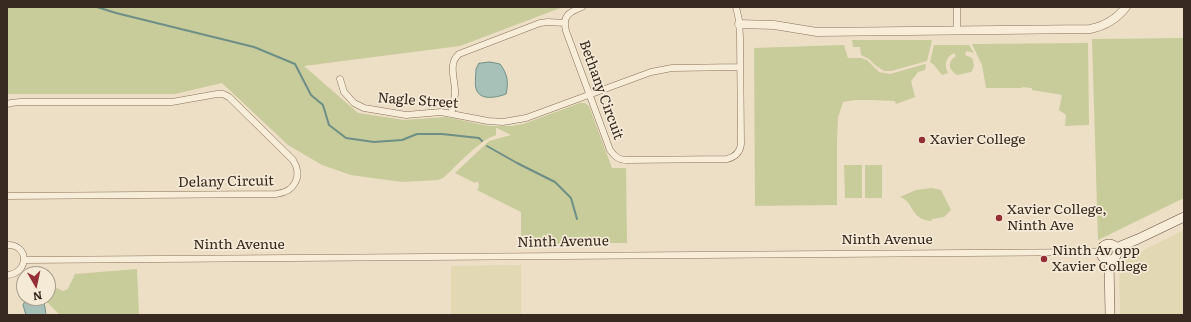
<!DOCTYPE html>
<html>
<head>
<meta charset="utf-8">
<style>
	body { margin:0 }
	#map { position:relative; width:1191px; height:322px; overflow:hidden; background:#eddfc6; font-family:Literata,serif }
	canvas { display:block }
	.frame { position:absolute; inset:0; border:8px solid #382a20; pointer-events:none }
	.north { position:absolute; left:16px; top:266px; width:40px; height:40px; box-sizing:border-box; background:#f4ead6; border:1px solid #a99d8d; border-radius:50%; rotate:171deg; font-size:11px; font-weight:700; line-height:16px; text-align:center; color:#382a20 }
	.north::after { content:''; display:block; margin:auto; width:14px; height:18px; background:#942f35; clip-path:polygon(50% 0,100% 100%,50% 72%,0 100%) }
</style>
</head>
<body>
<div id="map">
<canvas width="1191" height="322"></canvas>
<div class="frame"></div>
<div class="north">N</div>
</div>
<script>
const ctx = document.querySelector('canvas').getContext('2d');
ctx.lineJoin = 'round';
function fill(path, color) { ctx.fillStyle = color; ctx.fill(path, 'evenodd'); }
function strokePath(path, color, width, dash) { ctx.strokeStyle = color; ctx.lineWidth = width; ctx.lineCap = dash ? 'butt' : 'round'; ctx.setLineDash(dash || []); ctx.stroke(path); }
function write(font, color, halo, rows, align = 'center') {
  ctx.font = font + ' Literata,serif'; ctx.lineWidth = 3.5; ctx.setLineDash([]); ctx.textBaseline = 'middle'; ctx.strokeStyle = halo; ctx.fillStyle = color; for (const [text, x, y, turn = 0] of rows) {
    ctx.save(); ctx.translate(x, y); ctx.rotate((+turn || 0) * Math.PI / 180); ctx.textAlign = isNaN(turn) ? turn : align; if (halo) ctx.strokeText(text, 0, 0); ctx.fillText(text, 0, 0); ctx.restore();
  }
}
const farmland = new Path2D(`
	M1184,230V315H1120L1119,262Z
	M521,265V315H451V266Z`);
const green = new Path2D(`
	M7,7H563L460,46L304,66L358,113L404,120L446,117L489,126H511L523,124L580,103H585L589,106L612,168H626L627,243L521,244V212L477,190L479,186L478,181L475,183L455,173L489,141L511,135L497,128H496V135C477,142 459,164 443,178L438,180L402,182L351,175L322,165L288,145L222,83L175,94H7Z
	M1184,38V198L1098,240L1092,39Z
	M852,40H932L927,61L891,71H884L875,65L869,59L861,55L860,47H853Z
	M1088,43L1089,125L1065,126L1066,115L1059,110L1062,95L1032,90V88L1022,87V88H986L982,65L972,44Z
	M844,45L848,58H861L867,60L879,72L890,74L925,64L926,65L925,70L918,72L911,81L915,97L896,104L895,101L871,100H855L843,102L838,118L837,142V205L755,206L754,48Z
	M934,45H969L974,53L966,51L965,55L972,58C974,64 975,67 971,72L957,75C948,69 947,62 956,56L954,53C945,58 944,64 948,73L942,75L934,65L930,62Z
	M844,165H862V198H845Z
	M865,165H882V198H865Z
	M932,188L941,190L951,210L944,217L932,219L931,221C909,219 915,202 900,197L916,190Z
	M137,269L139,315H85V314L60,315L43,298H48V284L63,291L68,289L75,274Z`);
const water = new Path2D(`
	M490,62L500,64C507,73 509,82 506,94C498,97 482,101 477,91C474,86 476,75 476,69L479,63H481Z
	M29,298C45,298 44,300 46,315H26L23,305L26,299Z`);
const stream = new Path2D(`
	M97,7L116,13L254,47L295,64L311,95L323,105L329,125L346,138L374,142L402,140L417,134H442L479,138L482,141
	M487,146L517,163L555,182L571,198L577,219`);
const minor = new Path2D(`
	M582,7C569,12 562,16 566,31L610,150C615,157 619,160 627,160L727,159C735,157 740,153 741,144L740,37L739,20L736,7
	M957,7V30
	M340,79L344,92L354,103L364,108L406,115L441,112L488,121L503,122L526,118L651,72L672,68L740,67
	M7,104L11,103L20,102H172L217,94H223L229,97L293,160C303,176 295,192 276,194L7,196
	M451,114C453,107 454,101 455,94C456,81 447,64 459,54L540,23L548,22L565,23
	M7,245C29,244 30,273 7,275
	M24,260L1101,252`);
const tertiary = new Path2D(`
	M739,24L774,25L817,32L1090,29C1105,26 1116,20 1126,7`);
const secondary = new Path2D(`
	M1101 252a8 8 0 1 1 16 0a8 8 0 1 1-16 0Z
	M1116,248L1138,239L1184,217
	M1109,260L1110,315`);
const markers = [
	[922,140,4,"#942f35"],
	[999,218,4,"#942f35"],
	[1044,259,4,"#942f35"]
];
const streetNames = [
	["Bethany Circuit",601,90,70],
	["Nagle Street",418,101,4],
	["Delany Circuit",226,182,-1],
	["Ninth Avenue",887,240],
	["Ninth Avenue",563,242,-1],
	["Ninth Avenue",239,245]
];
const poiNames = [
	["Xavier College",930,140],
	["Xavier College,",1007,210],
	["Ninth Ave",1007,226],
	["Ninth Av opp",1052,251],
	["Xavier College",1052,267]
];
fill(farmland, '#e2d8b4');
fill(green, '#c8cb9a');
fill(water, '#a7c1b8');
strokePath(water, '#6e8f85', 1);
strokePath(stream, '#6e8f85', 2);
strokePath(minor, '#88715c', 7);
strokePath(tertiary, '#88715c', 9);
strokePath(secondary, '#695240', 10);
strokePath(minor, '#f8edd9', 6);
strokePath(tertiary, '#f8edd9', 8);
strokePath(secondary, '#f8edd9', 9);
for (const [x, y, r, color] of markers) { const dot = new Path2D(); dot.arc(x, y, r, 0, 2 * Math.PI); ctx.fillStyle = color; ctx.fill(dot); strokePath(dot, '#f4ead6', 1.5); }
write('14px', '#382a20', '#f4ead6', streetNames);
write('14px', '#382a20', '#f4ead6', poiNames, 'left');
</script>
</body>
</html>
